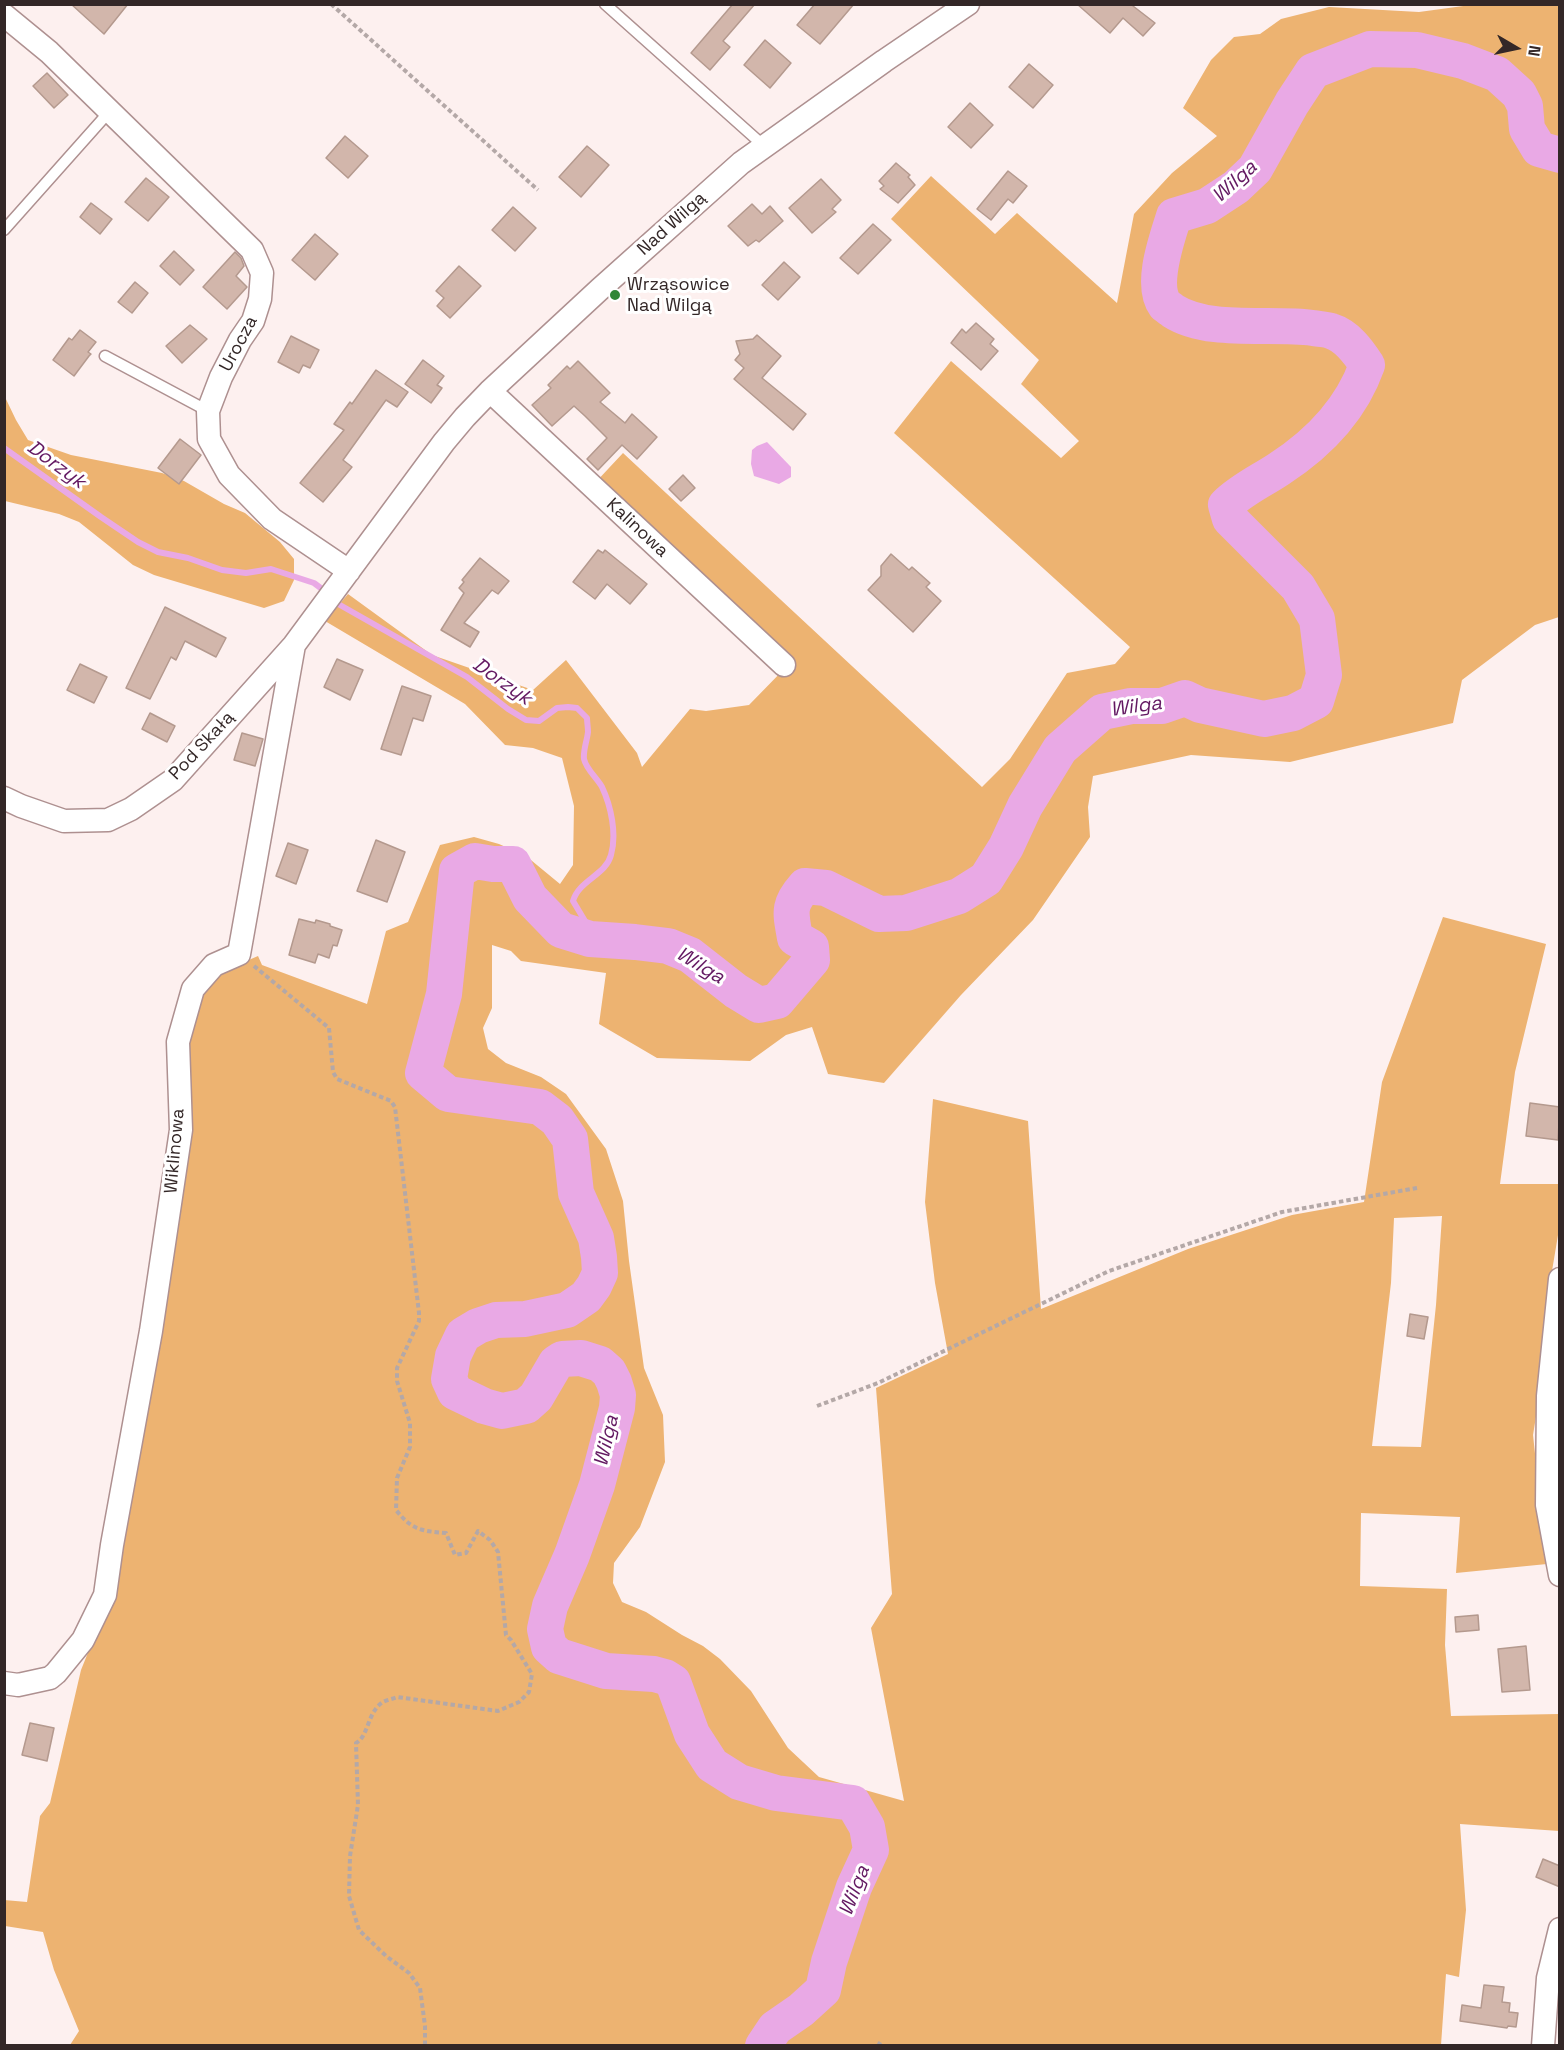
<!DOCTYPE html>
<html>
<head>
<meta charset="utf-8">
<style>
	body { margin:0 }
	#map { position:relative; width:1564px; height:2050px; overflow:hidden; background:#fdf0ef; font-family:"Space Grotesk",sans-serif }
	canvas { display:block }
	.frame { position:absolute; inset:0; border:6px solid #332727; pointer-events:none }
	.north { position:absolute; left:1486px; top:18px; width:60px; height:60px; -webkit-text-stroke:4px #fff; paint-order:stroke; rotate:99deg; font-size:16px; font-weight:700; line-height:24px; text-align:center; color:#332727 }
	.north::after { content:''; display:block; margin:auto; width:21px; height:27px; background:#332727; clip-path:polygon(50% 0,100% 100%,50% 72%,0 100%) }
</style>
</head>
<body>
<div id="map">
<canvas width="1564" height="2050"></canvas>
<div class="frame"></div>
<div class="north">N</div>
</div>
<script>
const ctx = document.querySelector('canvas').getContext('2d');
ctx.lineJoin = 'round';
function fill(path, color) { ctx.fillStyle = color; ctx.fill(path, 'evenodd'); }
function strokePath(path, color, width, dash) { ctx.strokeStyle = color; ctx.lineWidth = width; ctx.lineCap = dash ? 'butt' : 'round'; ctx.setLineDash(dash || []); ctx.stroke(path); }
function write(font, color, halo, rows, align = 'center') {
  ctx.font = font + ' "Space Grotesk",sans-serif'; ctx.lineWidth = 6; ctx.setLineDash([]); ctx.textBaseline = 'middle'; ctx.strokeStyle = halo; ctx.fillStyle = color; for (const [text, x, y, turn = 0] of rows) {
    ctx.save(); ctx.translate(x, y); ctx.rotate((+turn || 0) * Math.PI / 180); ctx.textAlign = isNaN(turn) ? turn : align; if (halo) ctx.strokeText(text, 0, 0); ctx.fillText(text, 0, 0); ctx.restore();
  }
}
const green = new Path2D(`
	M1478,4L1559,5V617L1535,625L1462,680L1453,723L1290,762L1191,755L1093,776L1088,807L1090,837L1033,920L961,995L884,1083L828,1074L812,1027L786,1035L750,1061L657,1058L599,1024L606,973L521,961L511,951L492,945V1008L483,1028L488,1049L506,1063L541,1077L566,1094L606,1149L623,1201L629,1261L644,1368L663,1415L665,1462L640,1527L614,1563L613,1583L622,1602L646,1612L682,1635L703,1646L720,1659L751,1691L788,1748L819,1777L904,1801L871,1628L892,1594L876,1388L948,1354L935,1283L925,1202L933,1099L1028,1121L1041,1309L1188,1249L1292,1215L1364,1202L1382,1082L1443,917L1546,944L1515,1072L1500,1184H1559V1229L1548,1295L1540,1392L1533,1435L1547,1564L1456,1573L1460,1517L1361,1513L1360,1586L1447,1589L1445,1645L1451,1716L1559,1714V1831L1460,1824L1466,1910L1459,1977L1446,1974L1441,2045H70L79,2031L54,1970L43,1932L5,1926L4,1900L27,1902L40,1816L50,1803L81,1670L112,1593L187,1039L204,986L221,968L235,966L258,956L262,965L367,1004L386,931L408,922L440,845L474,837L499,844L526,856L560,884L573,865L574,806L562,758L533,748L505,745L465,704L325,621L348,594L432,655L533,690L566,660L637,753L642,767L690,709L706,711L749,705L788,665L594,484L623,453L982,787L1010,759L1067,673L1115,664L1130,647L894,433L951,361L1061,458L1079,441L1021,384L1039,360L891,219L931,176L995,234L1017,213L1117,303L1134,214L1172,173L1217,136L1183,108L1211,60L1234,37L1260,34L1281,19L1329,7L1419,12ZM1442,1216L1436,1305L1421,1447L1372,1446L1391,1283L1394,1218Z
	M4,395L16,420L28,440L71,455L162,473L184,481L224,504L245,513L280,542L294,559V580L284,601L264,608L154,575L133,565L79,522L59,514L5,501Z`);
const water = new Path2D(`
	M767,442L791,467V477L779,484L754,476L751,464L752,450L757,446Z`);
const stream = new Path2D(`
	M4,448L101,517L138,542L158,552L188,558L222,570L246,573L271,569L314,583L322,589
	M340,605L467,677L508,709L526,720L539,721L557,708L568,707L577,708L587,718C587,722 588,727 588,732C587,741 583,750 584,759C586,769 597,778 602,787C611,806 617,834 611,855C606,875 579,880 573,901L585,921L590,939`);
const river = new Path2D(`
	M763,2046L775,2028L801,2010L823,1990L829,1962L854,1887L871,1850L867,1827L853,1803L776,1793L739,1782L712,1765L692,1734L673,1682L665,1677L654,1674L606,1671L559,1656L549,1647L545,1629L550,1606L572,1555L597,1485L617,1408L618,1395L614,1382L609,1372L600,1364L581,1358L562,1359L556,1363L536,1397L526,1406L502,1411L484,1406L455,1392L449,1379L453,1356L463,1335L478,1326L496,1320L525,1319L567,1310L586,1297L594,1286L600,1273L599,1257L596,1238L576,1193L570,1139L557,1120L540,1107L448,1094L423,1073L444,994L457,871L475,861L493,864H513L530,898L561,930L590,939L635,942L668,946L690,955L736,991L759,1005L777,1001L812,960L811,947L795,938C791,913 787,906 805,886L826,888L879,914L906,913L959,896L986,879L1006,847L1025,806L1060,749L1102,712L1131,706H1162L1185,698L1200,705L1264,719L1293,713L1316,701L1324,675L1317,619L1298,587L1230,519L1226,505C1241,490 1261,481 1279,469C1319,443 1351,410 1367,365C1358,351 1347,336 1331,331C1326,329 1319,329 1313,328C1271,322 1209,334 1173,311C1172,310 1166,306 1165,305C1150,284 1167,239 1174,216L1207,206L1236,187L1255,169L1292,103L1313,71L1370,49L1417,50L1463,61L1497,74L1519,94L1525,106L1527,129L1539,149L1560,155`);
const building = new Path2D(`
	M71,4H128L104,34Z
	M733,4H755L723,41L730,47L710,70L691,53Z
	M815,4H854L820,44L797,25Z
	M1077,4H1134L1133,6L1155,23L1143,36L1123,18L1110,33Z
	M765,40L791,63L770,88L744,65Z
	M1029,64L1053,85L1033,108L1009,87Z
	M47,73L68,95L54,108L33,86Z
	M970,103L993,125L971,148L948,127Z
	M345,136L368,156L348,178L326,158Z
	M587,146L609,165L581,197L559,177Z
	M896,163L910,175L908,177L915,185L898,203L880,189L884,186L879,181Z
	M1008,171L1027,186L1013,203L1008,199L991,220L977,209Z
	M146,178L169,197L148,221L125,202Z
	M821,179L841,200L832,209L836,212L812,233L789,208Z
	M91,203L112,219L100,234L80,217Z
	M752,204L762,214L770,206L783,221L759,242L756,240L748,246L728,226Z
	M513,207L536,228L515,251L492,230Z
	M873,224L891,240L858,274L840,258Z
	M315,234L338,254L315,280L292,260Z
	M174,251L194,270L180,285L160,266Z
	M235,252L241,258L244,266L236,276L247,287L227,309L203,287Z
	M784,262L800,277L778,300L762,285Z
	M459,266L481,286L450,318L437,306L444,298L436,291Z
	M135,282L148,293L132,313L118,302Z
	M976,323L994,339L990,344L998,351L981,370L951,343L962,329L966,333Z
	M190,325L207,339L182,363L166,346Z
	M80,330L96,342L88,352L91,354L89,356L74,376L53,360L69,338L72,340Z
	M757,335L781,356L762,378L806,414L793,430L734,379L744,368L735,360L740,354L736,341L753,339Z
	M291,336L319,350L310,368L303,365L299,373L278,362Z
	M423,360L444,376L437,385L442,388L431,403L405,384Z
	M578,361L610,393L600,402L625,423L632,414L657,437L637,459L622,445L598,470L587,459L607,438L585,416L574,406L552,426L532,405L551,388L548,385L567,366L570,369Z
	M376,370L408,392L397,407L386,400L343,460L352,467L323,502L300,483L344,430L334,424L350,402L352,404Z
	M180,439L201,455L179,484L158,468Z
	M683,475L695,488L681,501L669,489Z
	M598,550L603,553L605,550L647,584L630,604L607,584L595,599L573,582Z
	M891,554L909,570L912,567L930,583L926,587L941,601L913,632L868,590L881,576V566Z
	M480,558L509,581L498,594L492,590L464,623L479,632L470,647L441,630L464,593L459,588L464,582L462,580Z
	M165,607L226,638L216,657L185,641L176,660L171,657L150,699L126,688Z
	M337,659L363,670L350,700L324,687Z
	M80,664L107,677L94,703L67,690Z
	M402,686L431,696L423,721L413,718L401,755L381,749Z
	M150,713L175,726L167,742L142,729Z
	M242,733L263,739L255,766L234,760Z
	M376,840L405,852L387,902L357,891Z
	M288,843L308,850L296,884L276,876Z
	M299,919L315,923L316,920L330,924V926L342,930L337,946L333,945L329,958L318,954L315,963L289,955Z
	M1530,1103L1560,1107L1558,1140L1526,1136Z
	M1410,1314L1428,1317L1424,1339L1407,1336Z
	M1478,1615L1479,1630L1456,1632L1455,1617Z
	M1526,1646L1530,1690L1502,1692L1498,1649Z
	M30,1723L54,1728L47,1761L22,1755Z
	M1543,1859L1560,1866V1887L1536,1877Z
	M1484,1985L1504,1987L1502,2002L1510,2003L1509,2012L1518,2013L1516,2027L1508,2026L1507,2028L1460,2021L1462,2005L1481,2008Z`);
const path = new Path2D(`
	M331,4L538,190
	M254,966L329,1028L333,1072L337,1079L391,1101L395,1107L419,1313V1321L397,1368V1381L410,1423V1447L397,1478L396,1510C412,1530 421,1531 446,1533L455,1555L466,1553L478,1531L490,1540L498,1552L506,1635L511,1640L532,1674L529,1692L519,1702L498,1711L397,1697C392,1699 387,1700 383,1702C367,1712 369,1736 356,1743L358,1805L350,1856L349,1896L359,1930L386,1956L409,1973L420,1988L425,2026V2046
	M817,1406L878,1383L1109,1271L1282,1212L1417,1188
	M878,2046L881,2041`);
const lane = new Path2D(`
	M605,4L764,146
	M4,230L109,112
	M105,356L208,411`);
const street = new Path2D(`
	M4,15L49,52L252,250L262,273L260,299L253,321L240,340L221,377L208,411L209,439L229,475L272,519L349,571
	M490,391L784,665
	M4,798L21,806L64,821L108,820L131,809L173,780L294,645L444,442L465,417L490,391L600,289L741,163L884,61L968,4
	M1560,1279L1548,1396L1547,1505L1560,1575
	M4,1683L18,1685L50,1678L56,1673L83,1640L105,1595L112,1545L151,1331L181,1130L178,1042L193,989L214,965L239,954L294,645
	M1543,2046L1548,1978L1560,1929`);
const markers = [
	[615,295,6,"#308635"]
];
const streetNames = [
	["Nad Wilgą",672,224,-42],
	["Urocza",239,344,-62],
	["Kalinowa",637,528,43],
	["Pod Skałą",202,746,-47],
	["Wiklinowa",175,1151,-85]
];
const poiNames = [
	["Wrząsowice",627,285],
	["Nad Wilgą",627,306]
];
const waterNames = [
	["Wilga",1235,182,-42],
	["Dorzyk",56,465,36],
	["Dorzyk",502,682,35],
	["Wilga",1136,707,-8],
	["Wilga",700,966,31],
	["Wilga",607,1441,-77],
	["Wilga",855,1891,-69]
];
fill(green, '#edb371');
fill(water, '#e9a9e5');
strokePath(stream, '#e9a9e5', 6);
strokePath(river, '#e9a9e5', 36);
fill(building, '#d2b6ab');
strokePath(building, '#b4998e', 1.5);
strokePath(lane, '#ae9090', 13);
strokePath(street, '#ae9090', 25);
strokePath(path, '#b4a8a7', 4, [4.5, 3]);
strokePath(lane, '#fff', 10);
strokePath(street, '#fff', 22);
for (const [x, y, r, color] of markers) { const dot = new Path2D(); dot.arc(x, y, r, 0, 2 * Math.PI); ctx.fillStyle = color; ctx.fill(dot); strokePath(dot, '#fff', 2); }
write('18px', '#332727', '#fff', streetNames);
write('18px', '#332727', '#fff', poiNames, 'left');
write('italic 20px', '#631962', '#fff', waterNames);
</script>
</body>
</html>
